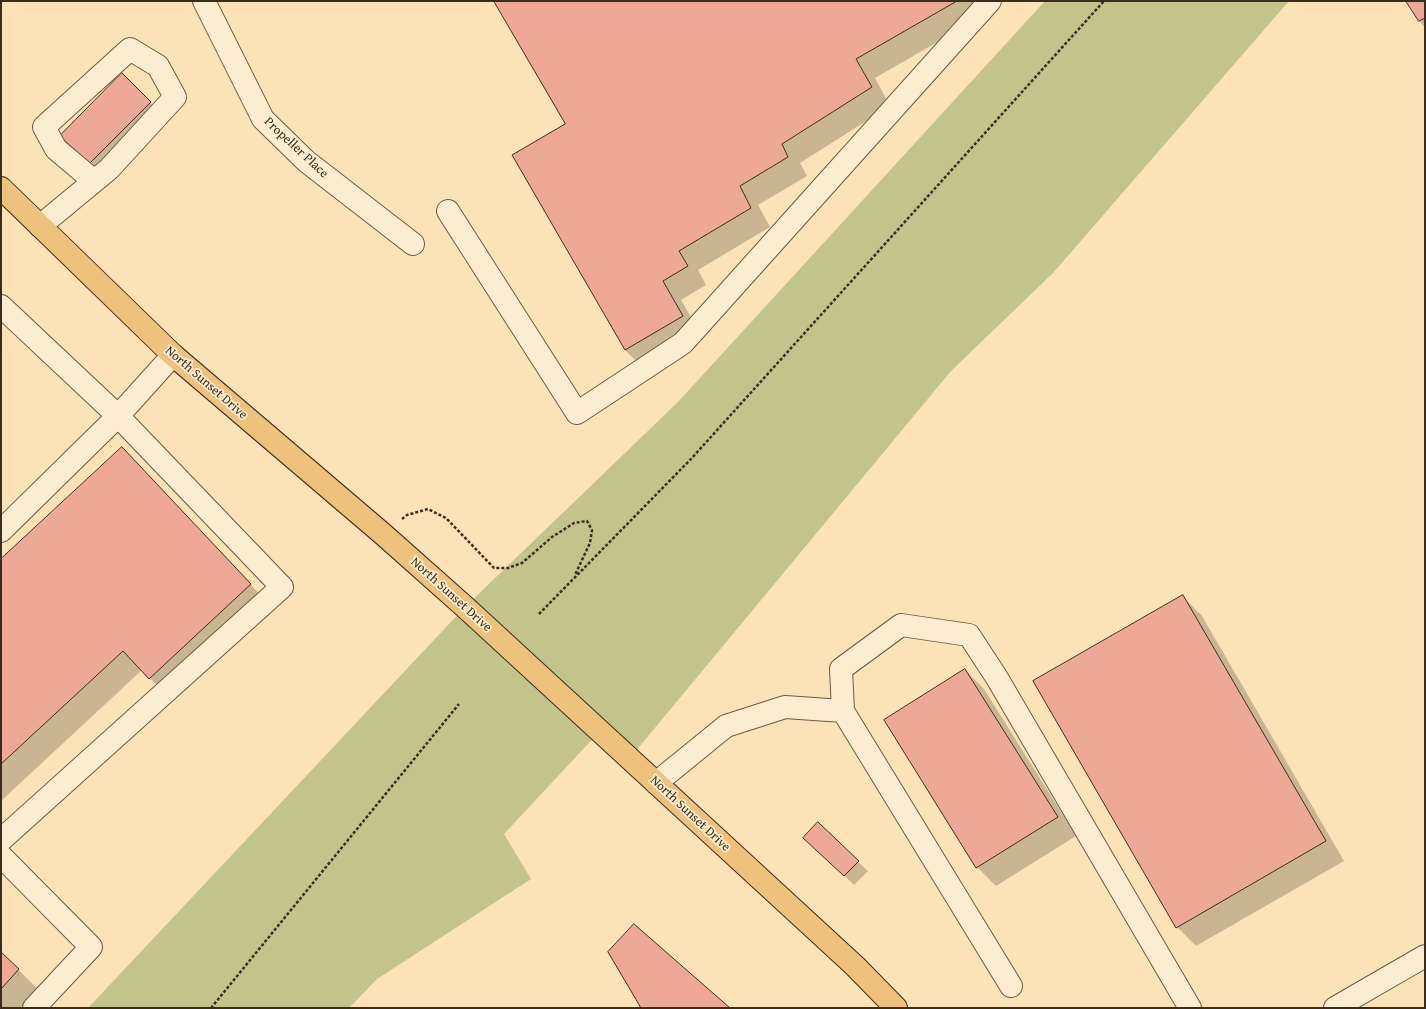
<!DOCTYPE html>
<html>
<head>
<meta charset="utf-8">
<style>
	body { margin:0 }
	#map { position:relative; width:1426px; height:1009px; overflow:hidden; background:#fce3b7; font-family:"Gentium Book Plus",serif }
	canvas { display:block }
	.frame { position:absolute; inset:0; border:2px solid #3a2d1d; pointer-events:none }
</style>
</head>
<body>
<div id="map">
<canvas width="1426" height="1009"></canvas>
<div class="frame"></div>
</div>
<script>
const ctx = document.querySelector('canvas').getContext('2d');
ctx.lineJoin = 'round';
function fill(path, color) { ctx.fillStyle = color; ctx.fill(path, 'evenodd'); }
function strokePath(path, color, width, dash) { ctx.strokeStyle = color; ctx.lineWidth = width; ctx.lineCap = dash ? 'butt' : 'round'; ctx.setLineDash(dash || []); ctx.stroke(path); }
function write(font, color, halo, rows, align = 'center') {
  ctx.font = font + ' "Gentium Book Plus",serif'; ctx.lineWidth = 3.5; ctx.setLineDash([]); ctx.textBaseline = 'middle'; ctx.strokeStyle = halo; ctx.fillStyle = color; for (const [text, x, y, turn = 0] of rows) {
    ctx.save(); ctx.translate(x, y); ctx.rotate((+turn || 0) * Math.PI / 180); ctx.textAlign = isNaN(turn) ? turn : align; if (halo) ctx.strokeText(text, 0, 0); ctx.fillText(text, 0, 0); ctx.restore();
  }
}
const green = new Path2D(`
	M1045,1H1289L1053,273L951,371L630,758L600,731L504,834L531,879L377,979L349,1008H88L465,607L678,402Z`);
const shadow = new Path2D(`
	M495,1H991L995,9L875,78L890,106L800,163L807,176L758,205L770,227L698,270L706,285L681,300L702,336L644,369L625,350L567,124Z
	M1408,1H1425V27L1419,21Z
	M122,75L165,117L104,178L62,136Z
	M122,448L269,604L169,698L142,670L1,801V561Z
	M1183,597L1202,616L1344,861L1196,946L1177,927Z
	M965,670L984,689L1076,836L996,886L977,867Z
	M815,847L858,862L868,871L854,885Z
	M1,953L38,989L20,1008H1Z`);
const building = new Path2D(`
	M494,1H957L856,59L872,87L782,144L788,157L740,186L751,208L679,251L688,266L663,281L683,316L625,350L512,155L565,124Z
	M1406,1H1425V18L1419,21Z
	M122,73L151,102L89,164L60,136Z
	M122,447L251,584L149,679L123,651L1,764V559Z
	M1183,595L1326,841L1176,928L1033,681Z
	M965,669L1058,817L976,868L884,720Z
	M818,822L859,861L844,876L803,838Z
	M634,924L730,1008H641L608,952Z
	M1,952L19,969L1,989Z`);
const path = new Path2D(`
	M402,519L407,515L428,509L446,518L494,568H508L522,563L552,537L574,523L587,521L592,530L590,543L575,575
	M539,614L691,459L1104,1
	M211,1008L459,704`);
const minor = new Path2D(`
	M204,1L263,119L306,161L413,244
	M448,211L577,413L683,343L990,1
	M40,226L109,169L175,97L158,66L130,49L44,127L56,149L94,181
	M1,306L118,416L282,587L1,840
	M1,531L118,416L173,355
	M656,783L726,726L785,707L843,711
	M1,856L91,947L34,1008
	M1011,986L843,711L841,669L901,625L969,635L997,678L1190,1008
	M1335,1008L1425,956`);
const major = new Path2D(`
	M1,188L173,355L384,535L465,607L855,966L896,1008`);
const streetNames = [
	["Propeller Place",296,148,43],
	["North Sunset Drive",206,383,41],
	["North Sunset Drive",451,595,42],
	["North Sunset Drive",690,814,43]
];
fill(green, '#c3c38c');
fill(shadow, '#0003');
fill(building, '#eda995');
strokePath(building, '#3a2d1d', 1);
strokePath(minor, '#6a5a44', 24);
strokePath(major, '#3a2d1d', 24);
strokePath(path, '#3a2d1d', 2.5, [3, 2]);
strokePath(minor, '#fdedd0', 22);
strokePath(major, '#eec27c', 22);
write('13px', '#3a2d1d', '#fdedd0', streetNames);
</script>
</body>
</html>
